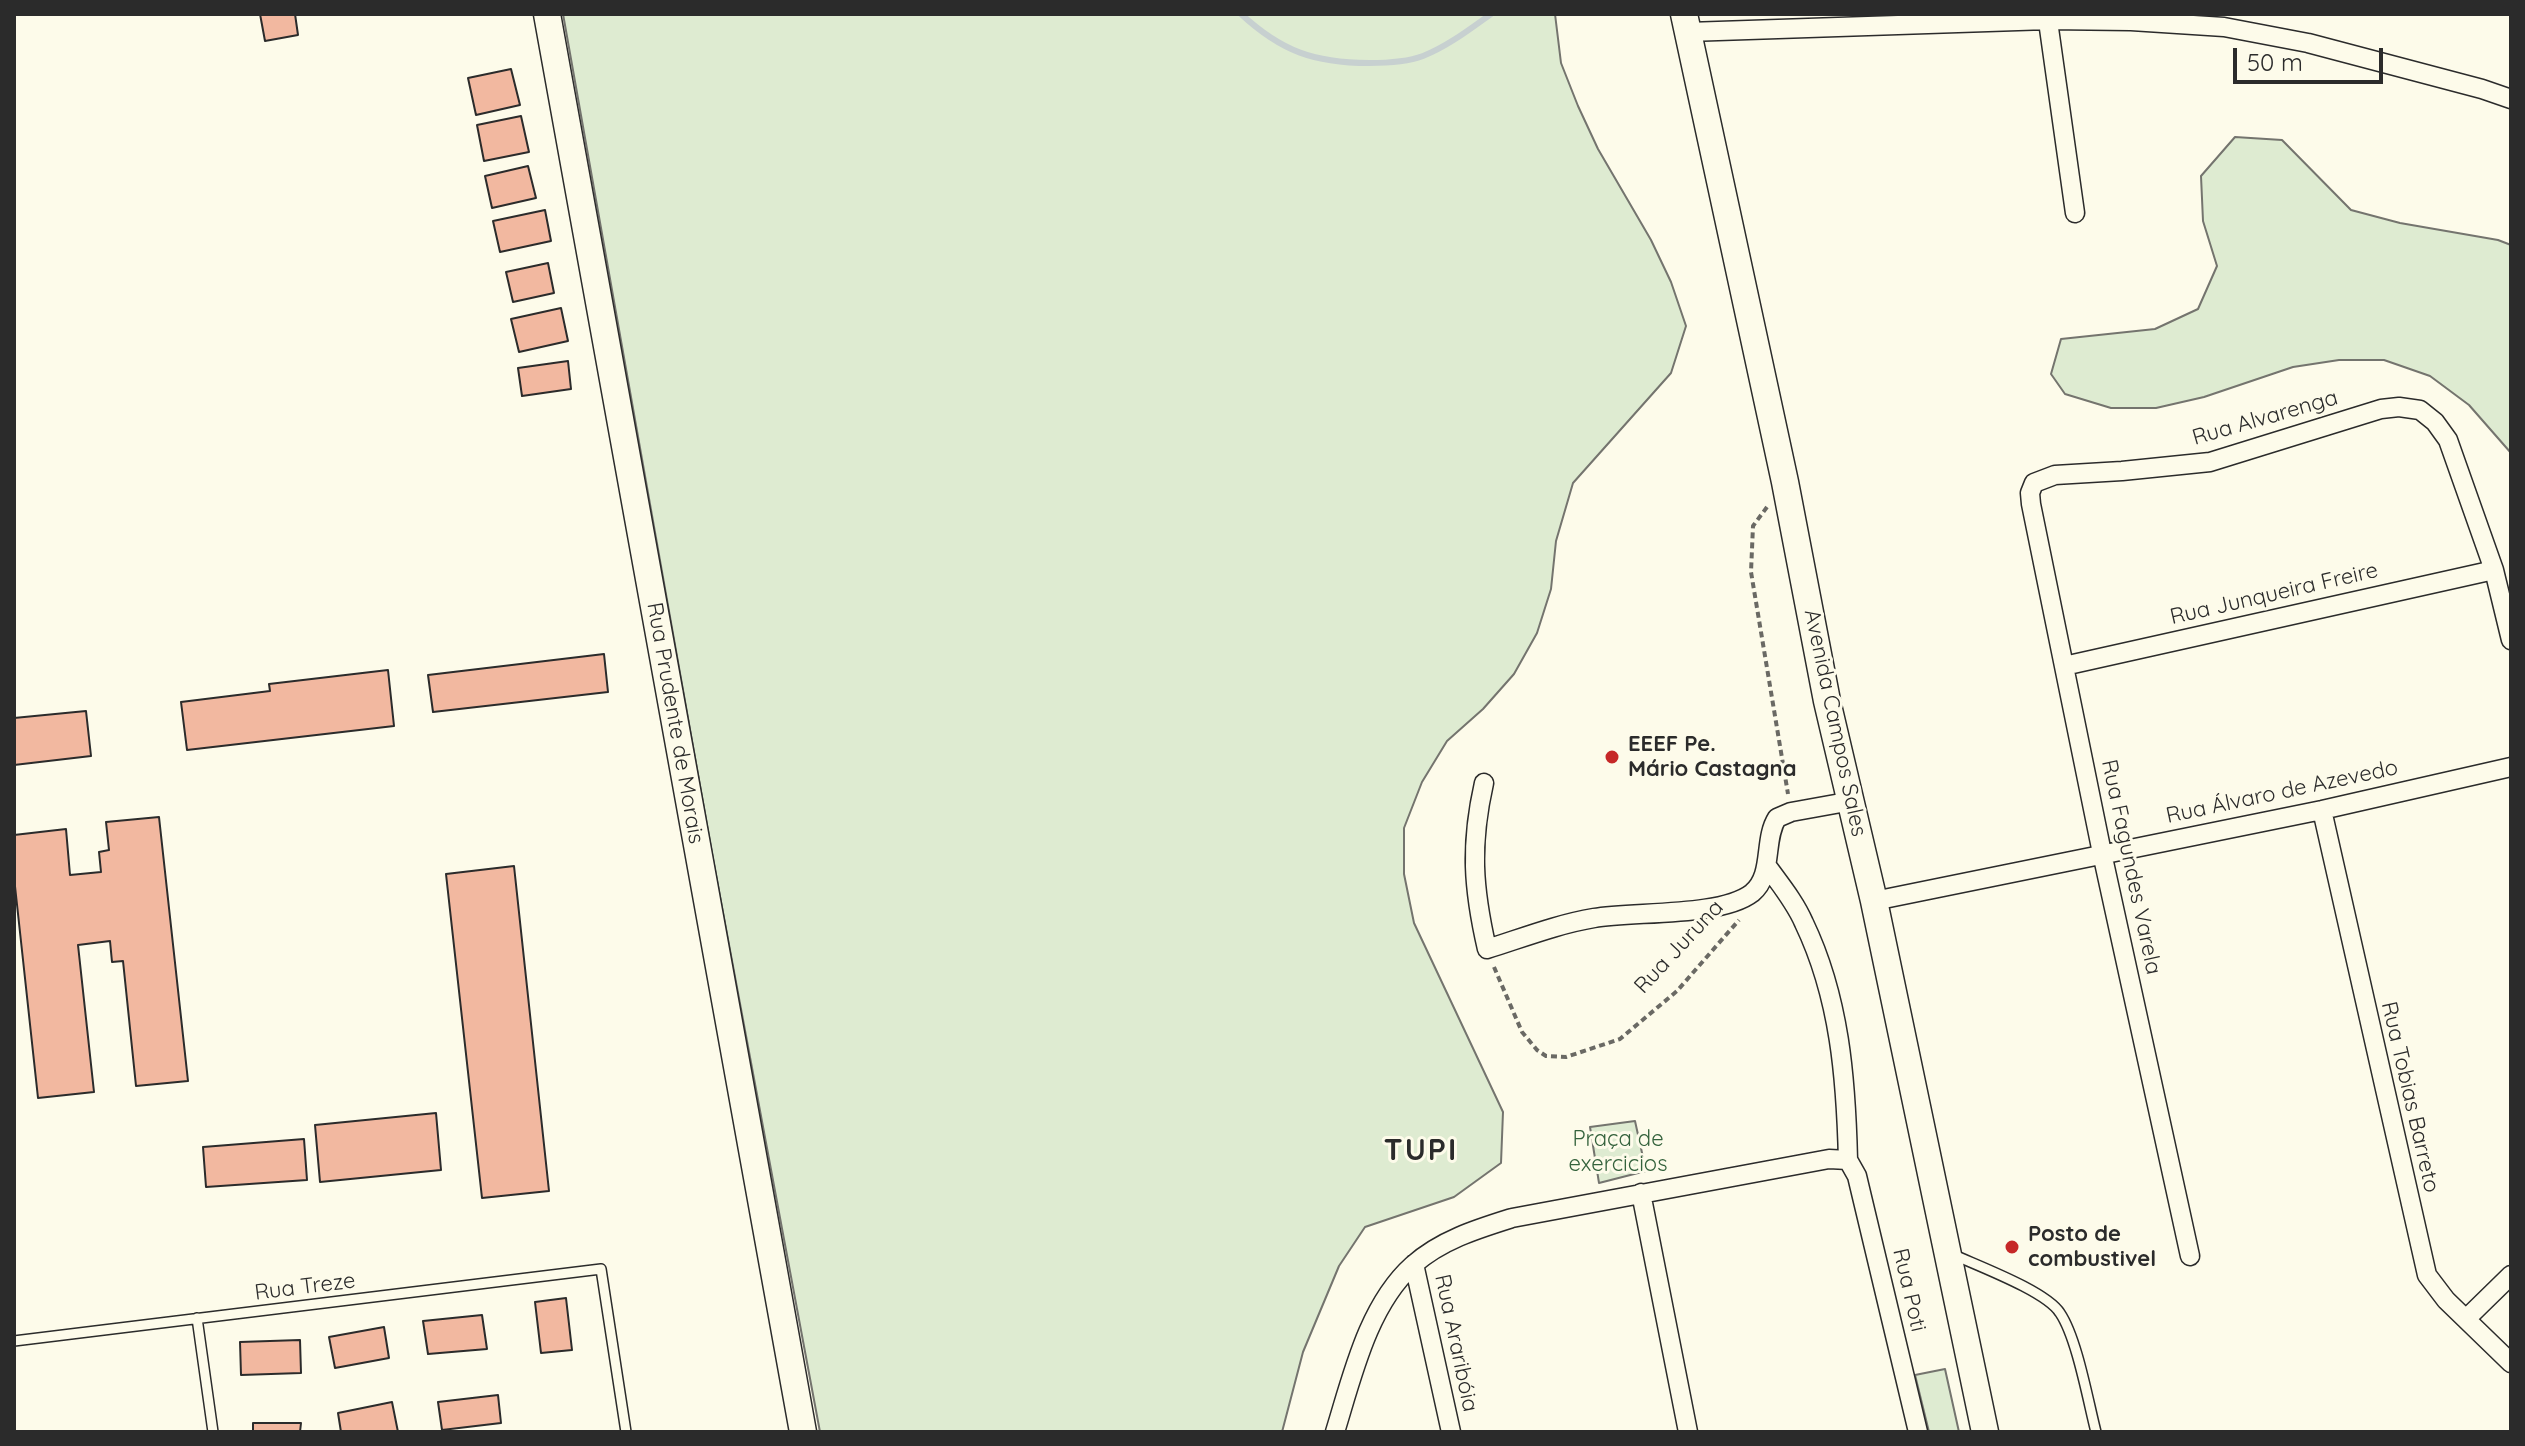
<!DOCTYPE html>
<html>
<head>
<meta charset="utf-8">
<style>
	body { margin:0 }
	#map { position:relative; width:2525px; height:1446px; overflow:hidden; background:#fdfbea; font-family:Quicksand,sans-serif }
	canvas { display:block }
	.frame { position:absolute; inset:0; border:16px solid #2b2b2b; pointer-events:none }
	.scale { position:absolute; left:2233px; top:48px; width:150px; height:36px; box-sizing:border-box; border:4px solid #2b2b2b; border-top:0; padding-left:10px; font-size:24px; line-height:28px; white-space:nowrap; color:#2b2b2b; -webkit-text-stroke:6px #fdfbea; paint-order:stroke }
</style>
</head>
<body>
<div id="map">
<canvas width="2525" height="1446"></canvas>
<div class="frame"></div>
<div class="scale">50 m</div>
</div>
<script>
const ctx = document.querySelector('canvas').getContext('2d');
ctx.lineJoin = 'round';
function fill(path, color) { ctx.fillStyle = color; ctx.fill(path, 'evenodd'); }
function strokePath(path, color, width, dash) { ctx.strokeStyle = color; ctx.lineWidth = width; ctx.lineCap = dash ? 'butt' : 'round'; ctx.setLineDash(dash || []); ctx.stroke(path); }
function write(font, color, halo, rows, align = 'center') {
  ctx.font = font + ' Quicksand,sans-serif'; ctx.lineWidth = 6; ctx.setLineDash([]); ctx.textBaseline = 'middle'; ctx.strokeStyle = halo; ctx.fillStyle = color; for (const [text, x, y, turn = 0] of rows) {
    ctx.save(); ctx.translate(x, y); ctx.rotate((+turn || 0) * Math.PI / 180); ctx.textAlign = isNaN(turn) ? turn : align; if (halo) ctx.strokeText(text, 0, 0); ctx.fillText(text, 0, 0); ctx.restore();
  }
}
const green = new Path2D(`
	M563,14H1555L1561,63L1578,106L1598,149L1651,240L1671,282L1686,326L1671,373L1573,483L1556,541L1551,589L1537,633L1514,674L1483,709L1447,741L1422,782L1404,828V874L1414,923L1503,1112L1501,1163L1454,1197L1365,1227L1339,1266L1303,1352L1282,1432H820L713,859Z
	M2235,137L2282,140L2351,210L2400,223L2498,240L2511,245V453L2469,405L2430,376L2384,360H2339L2293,367L2204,397L2156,408H2111L2065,394L2051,374L2061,339L2155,329L2198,309L2217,266L2203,221L2201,176Z
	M1635,1121L1646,1171L1599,1183L1590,1127Z
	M1945,1369L1959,1432H1929L1915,1375Z`);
const stream = new Path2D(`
	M1241,14C1281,51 1314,63 1369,63C1386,63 1407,62 1423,56C1448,46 1470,29 1491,14`);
const building = new Path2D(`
	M260,14H295L298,35L265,41Z
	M511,69L520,105L476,115L468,78Z
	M521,116L529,152L484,161L477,125Z
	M528,166L536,198L492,208L485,176Z
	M545,210L551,241L500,252L493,221Z
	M548,263L554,293L513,302L506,272Z
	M561,308L568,341L519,352L511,319Z
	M568,361L571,389L522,396L518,368Z
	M604,654L608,692L433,712L428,675Z
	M388,670L394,726L187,750L181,702L270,691L269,684Z
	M86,711L91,756L14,765V718Z
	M159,817L188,1081L136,1086L123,961L112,962L110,941L78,945L94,1092L38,1098L14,877V835L66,829L70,875L101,872L99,852L109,850L106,822Z
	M514,866L549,1191L482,1198L446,874Z
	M436,1113L441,1170L320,1182L315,1125Z
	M304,1139L307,1180L206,1187L203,1147Z
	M566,1298L572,1350L541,1353L535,1302Z
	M482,1315L487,1349L428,1354L423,1321Z
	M384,1327L389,1358L335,1368L329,1337Z
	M300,1340L301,1373L241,1375L240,1342Z
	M498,1395L501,1423L442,1430L438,1402Z
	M392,1402L398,1432H341L338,1413Z
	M253,1423H301L300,1432H253Z`);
const path = new Path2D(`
	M1767,507L1753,526L1751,572L1788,794
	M1494,967L1522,1032L1537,1050L1546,1056L1566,1057L1620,1039L1677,991L1739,920`);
const lane = new Path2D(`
	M1952,1254C1978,1266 2046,1291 2060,1313C2077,1338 2088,1401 2096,1432
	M197,1318L213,1432
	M14,1341L601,1269L626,1432`);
const street = new Path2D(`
	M2047,14L2075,213
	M1688,32L2048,20L2131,21L2224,27L2308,43L2482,89L2511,99
	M2064,666L2494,570
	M1484,783C1470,845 1473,888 1487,949C1522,938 1558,924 1594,918C1634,911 1721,917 1752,893C1774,875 1763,840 1777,818L1791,812L1852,801
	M2322,810L2427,1275L2446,1300L2511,1363
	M1767,866C1780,884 1795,902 1804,923C1840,998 1846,1079 1848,1160
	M1874,901L2322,810L2511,767
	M1848,1160L1857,1176L1918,1432
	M1641,1193L1688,1432
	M2190,1256L2102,853L2031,504L2030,493L2034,483L2055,475L2122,471L2210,462L2381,409L2399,407L2420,410L2435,422L2448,440L2494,570L2511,640
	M1414,1264L1451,1432
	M2466,1319L2511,1275
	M1335,1432C1352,1377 1368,1305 1413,1265C1441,1240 1477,1229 1512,1218L1829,1159L1848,1160`);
const secondary = new Path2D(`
	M547,14L803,1432
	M1684,14L1785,482L1827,701L1874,901L1985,1432`);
const markers = [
	[1612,757,8,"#c62828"],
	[2012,1247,8,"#c62828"]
];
const streetNames = [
	["Rua Alvarenga",2265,418,-16],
	["Rua Junqueira Freire",2274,594,-13],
	["Rua Prudente de Morais",675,723,80],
	["Avenida Campos Sales",1835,723,78],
	["Rua Álvaro de Azevedo",2282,792,-12],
	["Rua Fagundes Varela",2131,867,78],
	["Rua Juruna",1679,947,-47],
	["Rua Tobias Barreto",2410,1097,77],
	["Rua Treze",305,1287,-7],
	["Rua Poti",1909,1290,77],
	["Rua Araribóia",1456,1343,78]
];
const poiNames = [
	["EEEF Pe.",1628,744],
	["Mário Castagna",1628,769],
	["Posto de",2028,1234],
	["combustivel",2028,1259]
];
const parkNames = [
	["Praça de",1618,1139],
	["exercicios",1618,1164]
];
const districtNames = [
	["TUPI",1421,1151]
];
fill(green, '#deebd1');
strokePath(green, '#74746e', 2);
strokePath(stream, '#c7d0d0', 6);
fill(building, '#f2b8a0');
strokePath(building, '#2b2b2b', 2);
strokePath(lane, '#2b2b2b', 12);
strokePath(street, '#2b2b2b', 21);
strokePath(secondary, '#2b2b2b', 29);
strokePath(path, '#6a6964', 4, [6, 4]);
strokePath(lane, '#fdfbea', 9);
strokePath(street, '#fdfbea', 18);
strokePath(secondary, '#fdfbea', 26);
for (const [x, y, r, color] of markers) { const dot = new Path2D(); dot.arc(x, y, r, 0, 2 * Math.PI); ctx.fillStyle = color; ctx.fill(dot); strokePath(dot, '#fdfbea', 3); }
write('22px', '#2b2b2b', '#fdfbea', streetNames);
write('bold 22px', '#2b2b2b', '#fdfbea', poiNames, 'left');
write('22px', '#34623c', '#fdfbea', parkNames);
ctx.letterSpacing = '2px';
write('bold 30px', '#2b2b2b', '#fdfbea', districtNames);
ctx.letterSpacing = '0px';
</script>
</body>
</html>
